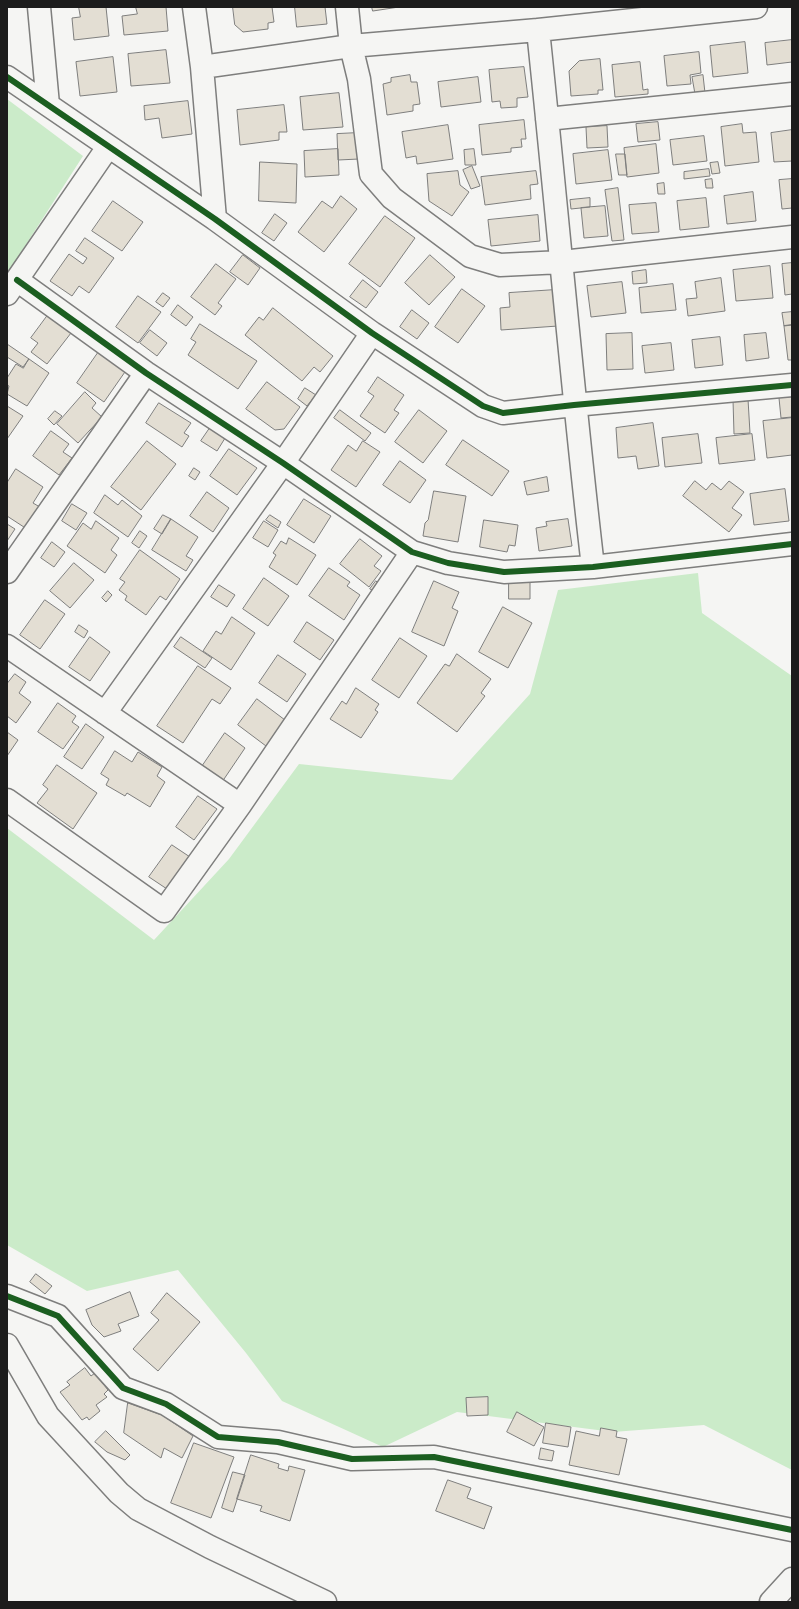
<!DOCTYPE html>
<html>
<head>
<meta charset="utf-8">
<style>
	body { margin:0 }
	#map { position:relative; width:799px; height:1609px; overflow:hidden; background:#f5f5f3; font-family:Dekko,sans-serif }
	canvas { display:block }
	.frame { position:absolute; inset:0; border:8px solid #1c1c1c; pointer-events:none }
</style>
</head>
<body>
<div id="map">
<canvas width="799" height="1609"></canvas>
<div class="frame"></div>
</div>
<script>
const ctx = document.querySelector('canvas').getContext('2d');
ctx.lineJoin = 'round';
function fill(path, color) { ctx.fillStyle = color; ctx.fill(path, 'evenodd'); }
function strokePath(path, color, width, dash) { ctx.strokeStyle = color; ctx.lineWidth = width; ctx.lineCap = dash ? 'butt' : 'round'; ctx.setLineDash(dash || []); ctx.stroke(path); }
const green = new Path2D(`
	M7,99L83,156L7,274Z
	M698,573L702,613L792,676V1470L704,1425L613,1432L457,1412L383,1447L282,1401L246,1353L178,1270L87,1291L7,1245V828L154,940L229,859L299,764L452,780L530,694L558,590Z`);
const building = new Path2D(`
	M79,7H106L109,36L74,40L72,18L80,17Z
	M136,7H166L168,31L124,35L122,16L137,14Z
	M233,7H272L274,22L268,23V29L243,32L235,25Z
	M295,7H325L327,24L297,27Z
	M372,7H399L373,11Z
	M792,40V62L767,65L765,43Z
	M745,42L748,73L713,77L710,46Z
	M166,50L170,83L131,86L128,54Z
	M699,52L701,73L690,75L691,84L667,86L664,56Z
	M113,57L117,92L80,96L76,62Z
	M600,59L603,90H598V94L571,96L569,71L579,61Z
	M640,62L643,90L648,89V94L615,97L612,65Z
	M524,67L528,97L517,98V107L501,108L500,101L492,102L489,70Z
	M410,75L411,82H417L420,104L413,105V111L387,115L383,84L391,82V78Z
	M703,75L705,93L695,94L692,77Z
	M478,77L481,102L441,107L438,82Z
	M339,93L343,127L303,130L300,97Z
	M188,101L192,134L162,138L159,118L145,120L144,106Z
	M284,105L287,132H279V140L240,145L237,110Z
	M524,120L526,139H521L522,147L511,148V152L482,155L479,125Z
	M658,122L660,140L638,142L636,124Z
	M742,124L743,133L756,132L759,162L725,166L721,127Z
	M448,125L453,159L417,164L416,156L406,158L402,132Z
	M607,126L608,147L587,148L586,127Z
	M792,130V161L774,162L771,133Z
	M358,133L359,159L338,160L337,134Z
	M704,136L707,161L673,165L670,140Z
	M656,144L659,173L627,177L624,148Z
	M338,149L339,175L305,177L304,151Z
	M474,149L476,165H465L464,150Z
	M608,150L612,180L576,184L573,154Z
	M616,154H625L627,175H619Z
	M260,162L297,164L296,203L259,201Z
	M718,162L720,173L712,174L710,163Z
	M472,166L480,186L471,189L463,170Z
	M709,169L710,176L684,179V172Z
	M458,171L460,185L469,192L452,216L429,201L427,174Z
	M536,171L538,184L530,185L531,199L485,205L481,177Z
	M712,179L713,188H706L705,180Z
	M792,179V208L782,209L779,180Z
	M664,183L665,194H658L657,184Z
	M618,188L624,240L612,241L605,190Z
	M753,192L756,221L727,224L724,196Z
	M341,196L357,209L324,252L298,232L322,201L332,208Z
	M590,198V207L571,209L570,200Z
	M706,198L709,227L680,230L677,201Z
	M113,201L143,222L122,251L92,231Z
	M656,203L659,232L632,234L629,205Z
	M605,206L608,236L584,238L581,208Z
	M275,214L287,223L274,241L262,233Z
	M538,215L540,241L491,246L488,220Z
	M385,216L415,238L380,287L349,264Z
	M85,238L114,258L89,293L79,286L72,296L50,281L69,254L83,264L87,258L76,251Z
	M243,255L260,268L248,285L230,272Z
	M430,255L455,277L429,305L405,283Z
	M792,263V294L785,295L782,264Z
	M216,264L236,279L218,303L222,306L215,315L191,297Z
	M770,266L773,298L736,301L733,270Z
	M646,270L647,283L633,284L632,272Z
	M721,278L725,311L688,316L686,299L697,298L695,282Z
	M363,280L378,292L366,308L350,297Z
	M622,282L626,313L591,317L587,286Z
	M673,284L676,310L641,313L639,288Z
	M462,289L485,306L458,343L435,327Z
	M555,290L558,326L501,330L500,308L510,307L509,293Z
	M163,293L170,298L163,307L156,302Z
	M138,296L161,312L138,343L116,327Z
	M178,305L193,317L186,326L171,315Z
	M273,308L333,356L320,372L314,367L302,381L245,335L259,317L263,320Z
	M412,310L429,323L417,339L400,327Z
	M792,312V325L784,326L782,313Z
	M48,315L71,333L47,364L31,352L38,343L31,338Z
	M200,324L257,361L238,389L188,355L196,342L191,339Z
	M792,325V360H788L784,326Z
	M150,330L167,343L157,356L140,343Z
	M632,333L633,369L607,370L606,334Z
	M766,333L769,358L746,361L744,335Z
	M720,337L723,365L695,368L692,340Z
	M671,343L674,370L645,373L642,346Z
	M7,344L29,359L23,367L7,357Z
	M100,350L127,369L104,402L77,383Z
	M29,359L49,373L27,406L7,394L9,386L7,385V378L16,364L23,368Z
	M378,377L404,395L394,410L399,413L385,433L360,416L374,396L368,392Z
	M267,382L300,407L284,429L275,430L246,409Z
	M305,388L316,395L307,406L298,399Z
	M85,392L96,403L92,408L102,417L78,443L57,424Z
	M792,397V417L781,418L779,398Z
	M748,399L750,433L734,434L733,400Z
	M159,403L191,423L184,433L189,436L182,447L146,423Z
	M7,406L23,416L7,439Z
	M340,410L371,433L365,441L334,418Z
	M419,410L447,431L423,463L395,442Z
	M55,411L62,416L54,425L48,419Z
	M792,418V455L767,458L763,421Z
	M653,423L659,466L638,469L636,456L618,458L616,428Z
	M212,425L227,435L217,451L201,441Z
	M51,431L69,444L63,452L72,458L59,475L33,456Z
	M698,434L702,463L665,467L662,438Z
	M752,434L755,460L719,464L716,438Z
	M463,440L509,471L492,496L446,465Z
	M147,441L176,464L141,510L111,487Z
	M363,441L380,452L356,487L331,470L348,445L356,451Z
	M229,449L257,468L237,495L210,476Z
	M400,461L426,480L410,503L383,485Z
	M194,468L200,472L195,480L189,476Z
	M16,469L43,487L33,503L45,510L30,531L7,516V483Z
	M547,477L549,491L527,495L524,482Z
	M695,481L706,490L712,483L721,490L729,481L744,492L732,508L742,515L729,532L683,496Z
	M785,489L789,521L754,525L750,494Z
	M434,491L466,496L458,542L423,536L425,523L428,520Z
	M207,492L229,508L213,532L190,516Z
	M105,495L118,505L122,500L142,516L128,537L94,513Z
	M304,499L331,516L314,543L287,525Z
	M72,504L87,513L76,530L62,521Z
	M163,515L171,519L162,534L154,529Z
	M270,515L281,522L278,528L266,520Z
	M171,519L198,537L186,556L193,560L186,571L152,550Z
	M568,519L572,546L539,551L536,528L547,526L546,522Z
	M484,520L518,525L515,546L509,545L507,552L480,547Z
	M96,521L119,538L111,550L117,555L105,573L67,546L83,523L91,529Z
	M264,521L278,530L268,547L253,538Z
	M7,524L15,529L7,541Z
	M140,531L147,536L139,548L132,543Z
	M289,538L316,555L297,585L269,567L276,555L273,553L281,541L286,544Z
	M360,539L382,556L374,566L381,571L369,587L340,564Z
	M52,542L65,552L54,567L41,558Z
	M140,550L180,579L166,600L160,596L146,615L125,600L127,596L119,590L125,582L120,579Z
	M74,563L94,580L70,608L50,591Z
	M329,568L350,582L347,586L360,595L344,620L309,596Z
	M264,578L289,596L268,626L243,609Z
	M509,580H530V599H509Z
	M376,581L379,584L374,591L370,589Z
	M434,581L459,592L452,608L458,611L444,646L412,632Z
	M219,585L235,595L227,607L211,597Z
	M108,591L112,595L106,602L102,598Z
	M45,600L65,614L40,649L20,635Z
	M503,607L532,623L508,668L479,652Z
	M232,617L255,633L231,670L203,651L216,631L221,634Z
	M307,622L334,640L320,660L294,642Z
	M79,625L88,631L84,638L75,632Z
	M90,637L110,652L90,681L69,667Z
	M181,637L212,658L205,668L174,647Z
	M400,638L427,656L399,698L372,680Z
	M457,654L491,679L481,693L485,696L457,732L417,703L445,664L449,666Z
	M278,655L306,674L287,702L259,683Z
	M198,666L231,688L220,704L212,699L183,743L157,726Z
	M15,674L26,682L19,693L31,702L16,723L7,716V684Z
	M356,688L379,704L375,710L378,712L361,738L330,719L342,701L346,704Z
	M257,699L285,720L266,746L238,725Z
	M58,703L76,716L72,722L79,727L63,749L38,732Z
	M86,724L104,737L82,769L64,757Z
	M7,732L18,740L7,756Z
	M225,733L245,748L222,782L201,768Z
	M115,751L132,762L138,752L162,767L157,776L165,782L150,807L127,793L125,796L106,785L109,779L101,774Z
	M57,765L97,793L73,829L37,803L48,789L43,785Z
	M198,796L217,809L194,840L176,827Z
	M172,845L190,857L167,889L149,877Z
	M36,1274L52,1286L45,1294L30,1282Z
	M130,1292L139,1316L118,1324L121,1331L104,1337L92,1325L86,1310Z
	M167,1293L200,1322L158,1371L133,1349L159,1320L151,1313Z
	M85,1368L91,1376L95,1373L108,1390L104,1394L107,1397L96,1405L100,1411L89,1420L87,1417L82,1420L60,1392L70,1385L67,1382Z
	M488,1397V1415L467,1416L466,1398Z
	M128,1403L162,1415L193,1436L182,1458L164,1448L161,1458L124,1433Z
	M517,1412L544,1427L534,1446L507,1432Z
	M546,1423L571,1427L568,1447L543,1443Z
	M601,1428L617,1431L616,1437L627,1439L619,1475L569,1465L576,1431L599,1436Z
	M106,1431L130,1455L125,1460L107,1452L95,1442Z
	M194,1443L234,1457L211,1518L171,1503Z
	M541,1448L554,1451L552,1461L539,1459Z
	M251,1455L279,1464L278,1468L288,1471L289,1466L305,1470L290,1521L260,1511L262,1506L237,1499Z
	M233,1472L245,1475L233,1512L222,1508Z
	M448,1480L471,1488L467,1498L492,1507L484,1529L436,1511Z`);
const minor = new Path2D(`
	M39,7L48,105
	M194,7L202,67L215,219
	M347,7L351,46L359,79L371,174L392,198L470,256L500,265L562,262L792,237
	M538,30C557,209 572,388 593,567
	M202,67L351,46L538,30L756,7
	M7,77L215,219L372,333L483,406L503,413L574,405L792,385
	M547,119L792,94
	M17,280L146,373L283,463L412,552L448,563L504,572L593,567L792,544
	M7,294L108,147
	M7,572L146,373
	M7,646L240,805
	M105,713L283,463L372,333
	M7,800L164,911L240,805L412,552
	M7,1296L58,1316L123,1388L166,1404L218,1437L278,1442L352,1459L434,1457L792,1530
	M7,1345L48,1416L119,1493L138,1509L210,1547L325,1602
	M771,1602L792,1579`);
const cycleway = new Path2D(`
	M7,77L215,219L372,333L483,406L503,413L574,405L792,385
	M17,280L146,373L283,463L412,552L448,563L504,572L593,567L792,544
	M7,1296L58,1316L123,1388L166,1404L218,1437L278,1442L352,1459L434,1457L792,1530`);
fill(green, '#cbebc9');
fill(building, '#e3ded3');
strokePath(building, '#7e7e7d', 1);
strokePath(minor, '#7e7e7d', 25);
strokePath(minor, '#f5f5f3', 22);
strokePath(cycleway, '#1b5e20', 6);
</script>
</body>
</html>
